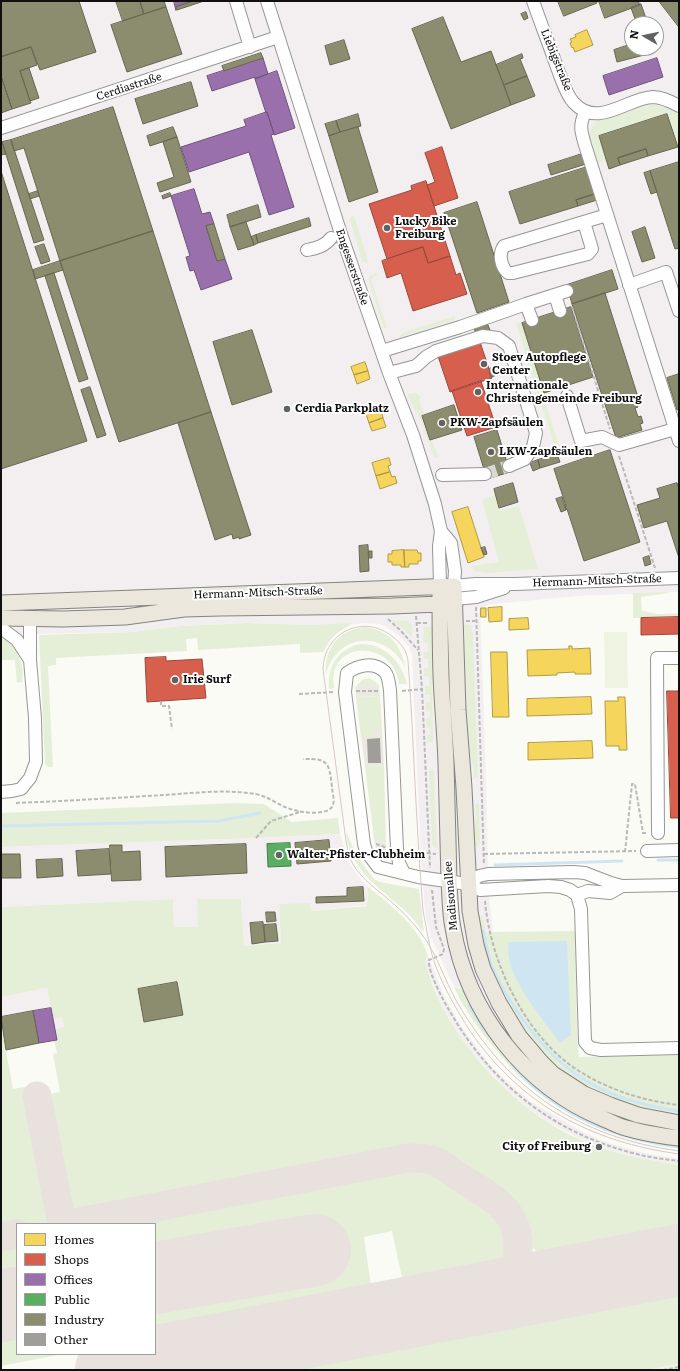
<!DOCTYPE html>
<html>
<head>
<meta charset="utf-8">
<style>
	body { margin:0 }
	#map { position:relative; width:680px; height:1371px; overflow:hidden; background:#fbfbf6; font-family:Literata,serif }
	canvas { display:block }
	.frame { position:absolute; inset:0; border:2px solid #101010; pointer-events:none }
	.legend { position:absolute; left:16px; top:1223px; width:140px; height:132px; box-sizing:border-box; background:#fff; border:1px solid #9f9f9f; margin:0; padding:5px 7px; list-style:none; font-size:12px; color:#101010 }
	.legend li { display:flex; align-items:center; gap:8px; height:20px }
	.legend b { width:20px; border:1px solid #9f9f9f }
	.north { position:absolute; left:624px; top:16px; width:40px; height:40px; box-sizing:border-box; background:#fff; border:1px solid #9f9f9f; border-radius:50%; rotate:279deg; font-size:11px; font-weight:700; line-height:16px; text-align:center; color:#101010 }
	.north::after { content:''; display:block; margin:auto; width:14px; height:18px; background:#626260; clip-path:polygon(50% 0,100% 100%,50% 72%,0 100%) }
</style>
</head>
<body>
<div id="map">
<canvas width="680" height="1371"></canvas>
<div class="frame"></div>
<ul class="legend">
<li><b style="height:11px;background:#f6d55c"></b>Homes</li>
<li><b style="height:11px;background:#d6604d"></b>Shops</li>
<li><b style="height:11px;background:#9970ab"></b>Offices</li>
<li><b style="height:11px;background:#5aae61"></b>Public</li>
<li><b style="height:11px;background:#8c8c6e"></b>Industry</li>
<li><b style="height:11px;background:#9f9e9b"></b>Other</li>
</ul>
<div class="north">N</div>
</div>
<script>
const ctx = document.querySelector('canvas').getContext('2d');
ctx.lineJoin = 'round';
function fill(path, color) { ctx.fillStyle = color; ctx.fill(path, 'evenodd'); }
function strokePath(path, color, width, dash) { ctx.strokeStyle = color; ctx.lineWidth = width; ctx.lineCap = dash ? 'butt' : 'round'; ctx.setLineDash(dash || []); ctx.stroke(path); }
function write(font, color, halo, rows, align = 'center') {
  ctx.font = font + ' Literata,serif'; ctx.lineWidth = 4; ctx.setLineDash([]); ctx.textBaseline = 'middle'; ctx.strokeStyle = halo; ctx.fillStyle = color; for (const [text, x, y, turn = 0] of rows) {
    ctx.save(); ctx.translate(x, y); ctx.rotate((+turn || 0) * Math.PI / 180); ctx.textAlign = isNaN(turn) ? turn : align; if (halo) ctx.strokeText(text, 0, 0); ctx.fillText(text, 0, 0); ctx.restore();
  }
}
const industrial = new Path2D(`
	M1,1H679V592L578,596L492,604L480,608L486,775L488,868L489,896L493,931L486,932L483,916H476L481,943L494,982L520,1025L549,1059L577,1082L609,1098L627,1105L645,1110L679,1116V1127L655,1124L620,1115L588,1101L557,1082L542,1068L517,1043L487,1004L478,986L469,962L462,935L460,917H457L459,936L466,963L475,986L492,1019L513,1046L538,1071L554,1085L571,1096L587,1105L621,1118L654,1127L679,1131V1144L656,1141L634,1136L615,1129L577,1112L550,1096L527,1077L505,1055L478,1016L466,992L454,987L431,937L425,912L421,857L412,655L409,647L398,635L385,626L378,624L365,623L350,625L335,634L330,640L323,652L312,625L247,623L181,626L132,632L40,634H1ZM632,24H656V48H632Z
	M340,834L349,862L359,877L368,887L367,905L311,911L279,904L281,943L243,946L241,899H198V927H174L173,899L1,907V847L256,838Z
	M428,956L444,995L458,1021L475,1045L490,1065L510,1084L530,1101L583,1132L608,1143L640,1152L679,1159V1165L646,1160L599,1147L578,1138L545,1120L527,1107L505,1088L486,1068L470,1050L454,1027L440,1001L427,969L425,960Z
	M47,988L53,1019L62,1017L64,1027L55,1029L57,1040L6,1050L1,1023V997Z`);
const green = new Path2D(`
	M651,105C662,105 672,107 679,116V146L678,147L667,114L599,136L607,160L598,163L589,136L592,127L598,120Z
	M354,216L368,261L367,264L362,261L350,220L351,217Z
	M376,273L378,275L372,278L371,279L387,328L384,329L368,279L370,276Z
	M455,316V320L400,337V335L405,332Z
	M516,323H522L544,393L538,395Z
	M416,393L421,398L419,400L424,413L422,416L430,440H432L438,456L436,458H434L421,420L408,397V394Z
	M544,398L561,452L557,454L540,400Z
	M495,495L500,511L519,506L538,569L489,573L474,571L471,566L499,562L482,500Z
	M667,592L668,593L641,597L642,611L659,614L679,613V617L633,618V593Z
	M392,621H408L412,624V638L404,629Z
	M247,623L312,625L351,623L350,625C337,632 329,639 323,652L300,653V644L198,650L197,638L186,639L187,651L56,658V665L48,666L53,767H48L45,764L39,635L132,632L181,626Z
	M464,624L471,625L473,633L478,778H474L473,765L467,747Z
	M446,625H448L461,849H458L455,767L450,726Z
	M433,626L435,669L432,686L433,742H428L427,735L431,734L430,727H427L426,718H430V712L426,711V702H430L429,695H425V686H429V677L424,676V668H428V659H424L423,652H428L427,643H423L424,627Z
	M365,627C390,631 400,644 406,668C402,661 397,654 390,649C364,631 333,644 326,675C324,648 338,630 365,627Z
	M1,637C18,645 25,664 22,682L17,683L15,660H1Z
	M360,644C384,643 402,662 407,684H399C398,677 396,670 391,664C376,645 340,645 334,673C333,678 333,683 334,688L329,689C327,666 338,649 360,644Z
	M369,678L376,682L379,685L355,687L362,680Z
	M380,696L382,730H375L374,737H361L356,697Z
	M384,765L386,844L374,839L365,766Z
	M429,771H434L437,849L433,846L432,843Z
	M235,803L264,804L292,822L338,818L340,834L256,838L1,847V813Z
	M475,804H479L480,841L478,847L472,848L476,817Z
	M346,832L358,858L374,879L380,882L419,889L424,932C417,924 410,914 401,907C377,886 349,868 346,832Z
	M368,887C390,904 421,929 428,956L425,960C441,1032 513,1110 579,1139C611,1153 645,1160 679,1165V1235L558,1258L541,1254L534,1249L523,1234L514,1212L502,1200L433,1155L425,1152L417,1151L68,1218L62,1215L39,1096L60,1092L53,1054L57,1053L54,1041L57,1040L55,1029L64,1027L62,1017L53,1019L47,988L1,997V907L173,899L174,927H198L197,899H241L244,946L281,943L279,904L310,903L311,911L367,906Z
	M476,916H483L486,932L575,931L577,1035L579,1057L679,1055V1116L627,1105L577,1082L549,1059L520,1025L503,997L487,962Z
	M454,987L466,992L550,1096L679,1144V1148C616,1141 564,1118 518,1075C510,1067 503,1058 496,1050C480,1031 464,1010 454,987Z
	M1,1023L13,1089L30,1086L55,1214C52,1228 28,1224 17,1224V1228L1,1231Z
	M415,1163H421L426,1165L496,1210C517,1229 513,1250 495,1269L404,1287L392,1231L364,1237L372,1293L155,1336V1224H103Z
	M17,1241V1354H63L1,1366V1244Z
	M679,1285V1364L647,1370H238Z`);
const pitch = new Path2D(`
	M604,632H627L628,688H605Z
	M679,1364V1370H647Z`);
const plaza = new Path2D(`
	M379,685L380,696L356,697L355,687Z
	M374,730H382L384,765L365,766L361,737H374ZM380,738L381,763H368L367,739Z
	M374,839L386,844L385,855L376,848Z`);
const water = new Path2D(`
	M567,941L571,1035L560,1043C545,1022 511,982 509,957C508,952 509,947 508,942Z`);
const homes = new Path2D(`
	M587,30L593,45L575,52L573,47L572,48L570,43L572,42L570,39L576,37L575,35Z
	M365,362L368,371L354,375L351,367Z
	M368,371L370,379L357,384L354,375Z
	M381,410L383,418L369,423L366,414Z
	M383,418L386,427L372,431L369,423Z
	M389,458L391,465L388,466L390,472L376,476L372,463Z
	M390,472L392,477L395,476L397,483L380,489L376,476Z
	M468,507L484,557L468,563L452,512Z
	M404,550L405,567H401V565H392V562H388V554H392V551Z
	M404,550H417L418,553H421V561H418V564H409V567H405Z
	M502,607V621L489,622L488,608Z
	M481,608H486V617H481Z
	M528,618L529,629L509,630V619Z
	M569,646H572V649L590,648L591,674H575V672L557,673V675L528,676L527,650L569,649Z
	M491,652H507L509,717H493Z
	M591,697L592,714L527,716V699Z
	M618,697H625L627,750H619V746H606L605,701H618Z
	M592,741L593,758L528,760V743Z`);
const shops = new Path2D(`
	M442,147L458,198L434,206L427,185L435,182L425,153Z
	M426,181L450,256L428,263L423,247L387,259L369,204L412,190L411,186Z
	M423,247L428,263L450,256L456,275L460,273L467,294L413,311L401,273L387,278L382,261Z
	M480,342L492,378L450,392L438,356Z
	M481,381L496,427L467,436L452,391Z
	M679,617V634L641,635V618Z
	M166,657V661L202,659L206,698L147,702L145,658Z
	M667,691H679V818H671Z`);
const offices = new Path2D(`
	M174,1H194L176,7V10Z
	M263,58L268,74L255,79V77L212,91L207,76Z
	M657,58L663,77L609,95L603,76Z
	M277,71L295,128L274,135V134L267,112L266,113L255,79Z
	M267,112L274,134L271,135L294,207L269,215L249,152L189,172L181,147L246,126L244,120Z
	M194,189L202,214L210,212L214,224L206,226L217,261L225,259L232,279L201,290L194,270L190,271L186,257L190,256L171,196Z
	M51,1008L57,1040L39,1043L33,1011Z`);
const public = new Path2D(`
	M290,843L291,866L268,867L267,844Z`);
const industry = new Path2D(`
	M1,1H79L96,52L40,70L31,47L1,57Z
	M116,1H140L144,14L123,21Z
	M140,1H164L166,7L144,14Z
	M194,1H204L177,10L176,7Z
	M558,1H596L597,3L564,16Z
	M599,1H638L640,5L605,18Z
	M659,1H679V27Z
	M641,4L648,24H637L631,8Z
	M166,7L182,54L127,72L111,25Z
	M526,12L528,18L524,20L521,14Z
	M443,17L461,62L491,51L511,105L451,129L412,29Z
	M344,40L350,59L330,65L325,46Z
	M632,44V48H645L646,51L648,52V54L617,62L614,50Z
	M31,47L37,65L20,71L31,103L12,109L1,76V57Z
	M261,53L263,58L224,71L222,66Z
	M522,54L523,58L520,59L527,76L504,85L496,65Z
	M29,68L39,98L30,101L20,71Z
	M1,76L12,109L1,113Z
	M527,76L535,96L511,105L504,85Z
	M191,82L198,106L143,124L135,99Z
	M113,107L153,231L60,261L24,148L14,151L11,140Z
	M358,114L361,126L340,132L336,121Z
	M667,114L678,147L648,156L646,149L618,158L620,165L609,169L599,136Z
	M336,121L340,132L329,136L325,124Z
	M173,127L177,137L150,146L147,136Z
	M358,127L378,192L349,202L329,136Z
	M177,137L191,182L160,192L157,183L174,177L163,142Z
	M11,140L44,240L34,243L2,142Z
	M2,142L6,154L1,155V143Z
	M646,149L648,156L620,165L618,158Z
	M582,154L586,164L551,175L548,165Z
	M679,162V248L675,249L650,171Z
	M587,167L595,194L576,200L578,206L520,224L509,192Z
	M1,171L87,441L1,469Z
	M650,171L657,192L651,194L644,173Z
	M38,191L39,196L30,199L29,194Z
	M170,193L171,196L163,199L162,196Z
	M595,194L597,200L578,206L576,200Z
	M477,202L509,302L477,313L444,213Z
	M258,205L261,217L230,227L227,215Z
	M309,218L311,226L258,243L256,235Z
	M246,222L254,245L238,250L230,227Z
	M214,224L225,259L217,261L206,226Z
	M645,227L655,258L642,262L632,232Z
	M153,231L211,412L119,442L60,261Z
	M256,235L258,243L254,245L251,237Z
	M44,244L50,261L41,264L35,247Z
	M60,261L63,270L35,279L33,270Z
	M612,270L618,289L572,304L567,285Z
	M54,273L88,379L79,382L45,276Z
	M605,293L639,400L633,401V403L636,402L638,407L635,408L638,417L641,416L643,423L640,424L642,430L616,438L572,304Z
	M571,307L593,377L544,393L522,323Z
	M487,323L490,330L476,335L474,327Z
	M252,330L272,392L232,405L213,342Z
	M497,366L500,374L491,377L489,369Z
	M679,374V409L677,410L667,378Z
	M90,387L106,435L97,438L81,390Z
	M454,405L462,430L430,440L422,416Z
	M211,412L251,535L239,539V537L233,539L232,534L215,540L178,423Z
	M497,430L510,472L487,479L474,437Z
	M610,450L640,542L584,561L567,509L566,510L565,506H566L554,469Z
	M557,454L560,462L540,468L538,460Z
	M538,460L540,468L533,471L530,463Z
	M513,483L518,502L499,508L494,489Z
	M677,483L679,489V558L667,521L644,528L637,505L660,498L657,489Z
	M562,497L566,510L561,512L556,499Z
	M368,545L369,571L360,572L359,546Z
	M485,547L487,554L484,555L481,548Z
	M369,551H372V558H369Z
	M649,556L651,564L645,566L643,558Z
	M329,840L331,861L297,864L295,843Z
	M246,844L247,873L166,877L165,847Z
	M110,845H122V852L140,851L141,880L112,881Z
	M109,849L111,874L78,876L76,851Z
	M1,854H20L21,878H1Z
	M62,859L63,876L37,878L36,860Z
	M363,887L364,901L316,903V897L347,896V888Z
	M266,912H275L276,921L267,922Z
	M263,922L265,942L252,944L250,923Z
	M276,924L278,941L265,942L264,925Z
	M177,982L183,1015L144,1022L138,989Z
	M33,1011L39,1043L6,1050L1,1017Z`);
const stream = new Path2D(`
	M1,826L219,821L260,813
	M658,860H679
	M495,865L622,861
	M483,931C486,941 487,951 490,961C497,980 508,997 519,1014C560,1075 607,1101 679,1111
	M469,1006L481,1025L498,1046
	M501,1051C511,1062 520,1075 532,1085C574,1122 624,1140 679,1147`);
const taxiway = new Path2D(`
	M37,1096L62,1224
	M69,1224L408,1158C417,1158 426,1157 435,1161C443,1165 451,1171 458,1176C473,1186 500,1200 509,1215C519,1230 519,1246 517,1263C516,1278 512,1287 499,1295
	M1,1237L17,1234`);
const runway = new Path2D(`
	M155,1278L315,1250
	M1,1306L17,1303
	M111,1370L679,1260`);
const building = new Path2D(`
	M380,738L381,763H368L367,739Z`);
const minorTunnel = new Path2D(`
	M485,474L509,466`);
const path = new Path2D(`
	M572,307L610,429
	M537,399L549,395H556
	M619,456L655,568
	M476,607L484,865
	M416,616L422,689L430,868
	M388,619L401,631L418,650
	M466,621H475
	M417,623H428
	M356,691H379
	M402,691L422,689
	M299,694L335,692
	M161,701V706H169L172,729
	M16,803C66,801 115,798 164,795C193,793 227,789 255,794C269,796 280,807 294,810C303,813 329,816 333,805C335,799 332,792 332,787C329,763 329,758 303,759
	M256,838L271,821L300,812
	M376,844L387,848
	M409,851L436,854
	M625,852L632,784H635L643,833H648
	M484,854L636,851
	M432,890L436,927L444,949L443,954L429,960C427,970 443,1000 449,1010C491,1084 554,1134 637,1154C651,1158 665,1159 679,1161
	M485,901C490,962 526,1038 579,1071C609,1090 644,1101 679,1105
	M663,1370L679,1367`);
const minor = new Path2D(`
	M236,1L250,47
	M267,1L341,234L389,373L413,435L435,504L441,531L439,546L440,587
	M533,1C541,24 550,47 558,70C562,80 566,95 574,103C598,129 627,98 653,97C663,97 671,102 679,106
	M585,112C579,126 581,131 585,145L679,441
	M1,128L278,37
	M584,222L592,249L588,254L513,273H508C501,267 498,254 504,246L607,215
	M307,250C317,248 325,246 331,238
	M629,285L666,272L679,311
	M555,295L560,311
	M526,304L532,320
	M382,351L460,327L526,304L567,291
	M389,373L416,366L426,357L436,351L483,336L498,338L509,346L536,433L533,447L525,459L509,466
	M567,396L581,441L602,437L619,445L675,429
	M442,475L485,474
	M441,531L451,543L455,571L454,586L475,584H515L679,578
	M454,599L476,597L504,588
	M1,628L17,640L30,660
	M1,792L12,791L21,789L30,778L36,762L35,718L30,660V618
	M658,833L657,658H679
	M647,851L679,850
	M404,873L399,863L397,849L390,690C389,685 389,677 385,672C374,661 358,665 347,673L345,692L364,844L366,851L378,867L418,877L468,884L480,890L548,886L561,887L570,890L577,895L581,909L585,1042L590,1048L601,1050L679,1048
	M468,884L479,876L488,874L574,872L585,873L611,883L622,886L679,885
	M577,895L588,891L610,893L622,886`);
const major = new Path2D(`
	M440,587C440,616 440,645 441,675C442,704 445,733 446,763C447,802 448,842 449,881C450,897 450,913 453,928C467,1012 525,1087 604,1119C611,1122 618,1126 626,1128C643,1133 661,1136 679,1138
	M1,603L454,586L458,710L464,788L470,911L476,945L483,969L499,1003L519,1036L541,1062L553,1074L584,1094L610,1105L638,1115L679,1123
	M1,618L63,619L125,617L184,609L221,608L392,606L440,604L449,601`);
const tram = new Path2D(`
	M679,1151C578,1137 508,1090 457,1002C444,979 437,954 421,933C411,920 399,908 387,898C376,889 365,881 356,869C350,861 348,851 346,841L323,669C324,632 364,613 393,637C398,641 404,647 406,653C409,659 408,668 409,674C410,690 411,707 412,723C415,785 418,848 423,911C427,929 429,949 436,967C445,990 457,1010 470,1031C521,1105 591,1142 679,1154`);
const markers = [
	[387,228,4,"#626260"],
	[484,364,4,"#626260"],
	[478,392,4,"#626260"],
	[287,409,4,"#626260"],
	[442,423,4,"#626260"],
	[491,452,4,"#626260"],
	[175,680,4,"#626260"],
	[279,855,4,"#626260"],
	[599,1147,4,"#626260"]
];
const streetNames = [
	["Liebigstraße",556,60,68],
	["Cerdiastraße",129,87,-18],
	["Engesserstraße",352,267,71],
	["Hermann-Mitsch-Straße",597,581,-2],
	["Hermann-Mitsch-Straße",258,593,-2],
	["Madisonallee",451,896,-95]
];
const poiNames = [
	["Lucky Bike",395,222],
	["Freiburg",395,235],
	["Stoev Autopflege",492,358],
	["Center",492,371],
	["Internationale",486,386],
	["Christengemeinde Freiburg",486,399],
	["Cerdia Parkplatz",295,409],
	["PKW-Zapfsäulen",450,423],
	["LKW-Zapfsäulen",499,452],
	["Irie Surf",183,680],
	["Walter-Pfister-Clubheim",287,855],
	["City of Freiburg",591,1147,"right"]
];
fill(industrial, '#f3eff1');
fill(green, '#e5efd8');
fill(pitch, '#eef4e1');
fill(plaza, '#ebe9e2');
fill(water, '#cfe5f2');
fill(homes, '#f6d55c');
strokePath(homes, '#b19a45', 1);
fill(shops, '#d6604d');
strokePath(shops, '#9b483b', 1);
fill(offices, '#9970ab');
strokePath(offices, '#70537c', 1);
fill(public, '#5aae61');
strokePath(public, '#447f49', 1);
fill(industry, '#8c8c6e');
strokePath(industry, '#676752', 1);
strokePath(stream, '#cfe5f2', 3);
strokePath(taxiway, '#e8e1de', 29);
strokePath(runway, '#e8e1de', 72);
fill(building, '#9f9e9b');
strokePath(minorTunnel, '#d8d8d4', 12, [12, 6]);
strokePath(minor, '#969694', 14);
strokePath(major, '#838381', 17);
strokePath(path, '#b9b9b8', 2, [4, 2]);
strokePath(minor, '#fefefe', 12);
strokePath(major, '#ebe7dc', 15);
strokePath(tram, '#d6c7c7', 1);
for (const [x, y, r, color] of markers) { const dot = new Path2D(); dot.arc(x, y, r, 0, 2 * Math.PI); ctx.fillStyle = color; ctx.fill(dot); strokePath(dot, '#fff', 1.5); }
write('11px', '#101010', '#fff', streetNames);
write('bold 11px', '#101010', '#fff', poiNames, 'left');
</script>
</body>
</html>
